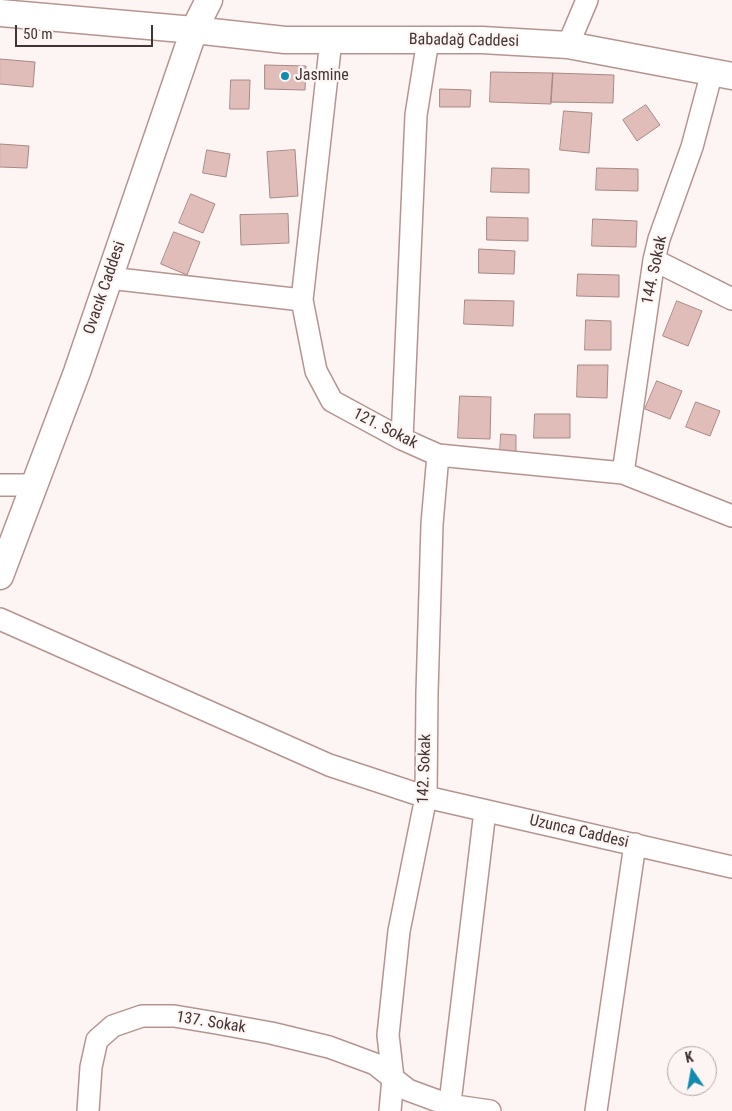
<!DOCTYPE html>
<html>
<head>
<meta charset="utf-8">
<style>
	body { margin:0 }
	#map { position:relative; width:732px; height:1111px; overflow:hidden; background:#fdf5f4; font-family:"Roboto Condensed",sans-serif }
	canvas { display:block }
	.north { position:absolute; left:667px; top:1046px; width:50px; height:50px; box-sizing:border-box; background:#fdf5f4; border:1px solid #b2a8a6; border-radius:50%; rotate:348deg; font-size:14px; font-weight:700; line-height:20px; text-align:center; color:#423432 }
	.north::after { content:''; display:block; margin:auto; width:18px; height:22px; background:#138bae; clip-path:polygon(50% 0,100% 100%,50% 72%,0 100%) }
	.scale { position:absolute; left:15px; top:25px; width:138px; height:22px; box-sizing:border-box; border:2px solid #423432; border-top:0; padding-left:6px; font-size:15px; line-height:18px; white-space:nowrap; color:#423432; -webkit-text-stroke:4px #fdf5f4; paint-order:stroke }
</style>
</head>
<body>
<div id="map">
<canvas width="732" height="1111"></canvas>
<div class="north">K</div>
<div class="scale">50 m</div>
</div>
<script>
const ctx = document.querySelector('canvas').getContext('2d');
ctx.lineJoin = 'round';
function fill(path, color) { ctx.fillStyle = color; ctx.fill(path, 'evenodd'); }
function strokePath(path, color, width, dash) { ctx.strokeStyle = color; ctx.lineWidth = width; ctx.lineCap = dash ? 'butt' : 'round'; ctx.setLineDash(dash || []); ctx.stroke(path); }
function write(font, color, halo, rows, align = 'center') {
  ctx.font = font + ' "Roboto Condensed",sans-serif'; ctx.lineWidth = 4.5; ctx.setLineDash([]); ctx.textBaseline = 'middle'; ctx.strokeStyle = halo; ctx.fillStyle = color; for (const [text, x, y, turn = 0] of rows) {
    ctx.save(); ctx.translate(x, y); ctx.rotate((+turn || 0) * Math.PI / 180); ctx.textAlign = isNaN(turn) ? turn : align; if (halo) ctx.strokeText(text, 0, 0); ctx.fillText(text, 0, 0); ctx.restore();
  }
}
const building = new Path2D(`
	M0,59L35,62L33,87L0,84Z
	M265,65L306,66L305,90L265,89Z
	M491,72L553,73L551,104L490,102Z
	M553,73L614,75L613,103L551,102Z
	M231,80H250L249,109H230Z
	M440,89L471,90L470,107H440Z
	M646,105L660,125L637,141L623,120Z
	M564,111L592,113L589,153L560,150Z
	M0,144L29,146L27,168L0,167Z
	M207,150L230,154L226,177L203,173Z
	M295,150L298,196L270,198L267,152Z
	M492,168L529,169V193L491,192Z
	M597,168L638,169V191L596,190Z
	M191,194L215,204L203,233L179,223Z
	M288,214L289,243L241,245L240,215Z
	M487,217L528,218V241L487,240Z
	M593,219L637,221L636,247L592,246Z
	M174,232L200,242L187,275L161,264Z
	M479,249L515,251L514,274L479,273Z
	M578,274L619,275V297L577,296Z
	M465,300L514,301L513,326L464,324Z
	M677,301L702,311L688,346L663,336Z
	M586,320L611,321V350H585Z
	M578,365H608L607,398L577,397Z
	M657,381L682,391L670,419L645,409Z
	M460,396L491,397L490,439L458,438Z
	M696,402L720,411L710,436L686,427Z
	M535,414H570V438H534Z
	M501,434L516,435V453H500Z`);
const minor = new Path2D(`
	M568,45L587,0
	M654,260L732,299
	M109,278L302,300L316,371L332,401L402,439L438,455L623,473L732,516
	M302,300L331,40
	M402,439L416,115L428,40
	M623,473L654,260L659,239L692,147L712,72
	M0,485H34
	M0,619L329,765L426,797L732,867
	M88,1111L91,1067L97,1040L113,1026L142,1016H174L216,1023L271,1033L329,1047L375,1064L408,1090L449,1105L490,1111
	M390,1111L393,1078L388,1035L399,931L426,797L427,693L432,524L438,455
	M449,1111L485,811
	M596,1111L635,844`);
const major = new Path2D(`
	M0,13L194,30L285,40H482L568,45L732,76
	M0,576L77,372L194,30L209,0`);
const markers = [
	[285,76,5,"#138bae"]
];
const streetNames = [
	["Babadağ Caddesi",464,41,1],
	["144. Sokak",655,270,-78],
	["Ovacık Caddesi",105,288,-71],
	["121. Sokak",385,429,27],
	["142. Sokak",425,769,-88],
	["Uzunca Caddesi",579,832,13],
	["137. Sokak",211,1023,9]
];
const poiNames = [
	["Jasmine",295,76]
];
fill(building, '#e0bdb9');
strokePath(building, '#a88884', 1);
strokePath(minor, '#b59490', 24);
strokePath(major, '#b59490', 29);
strokePath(minor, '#fff', 21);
strokePath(major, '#fff', 26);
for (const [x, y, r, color] of markers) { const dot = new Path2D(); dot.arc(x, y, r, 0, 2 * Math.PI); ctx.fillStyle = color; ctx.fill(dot); strokePath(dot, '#fdf5f4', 2); }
write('16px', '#423432', '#fdf5f4', streetNames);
write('16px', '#423432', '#fdf5f4', poiNames, 'left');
</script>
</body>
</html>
